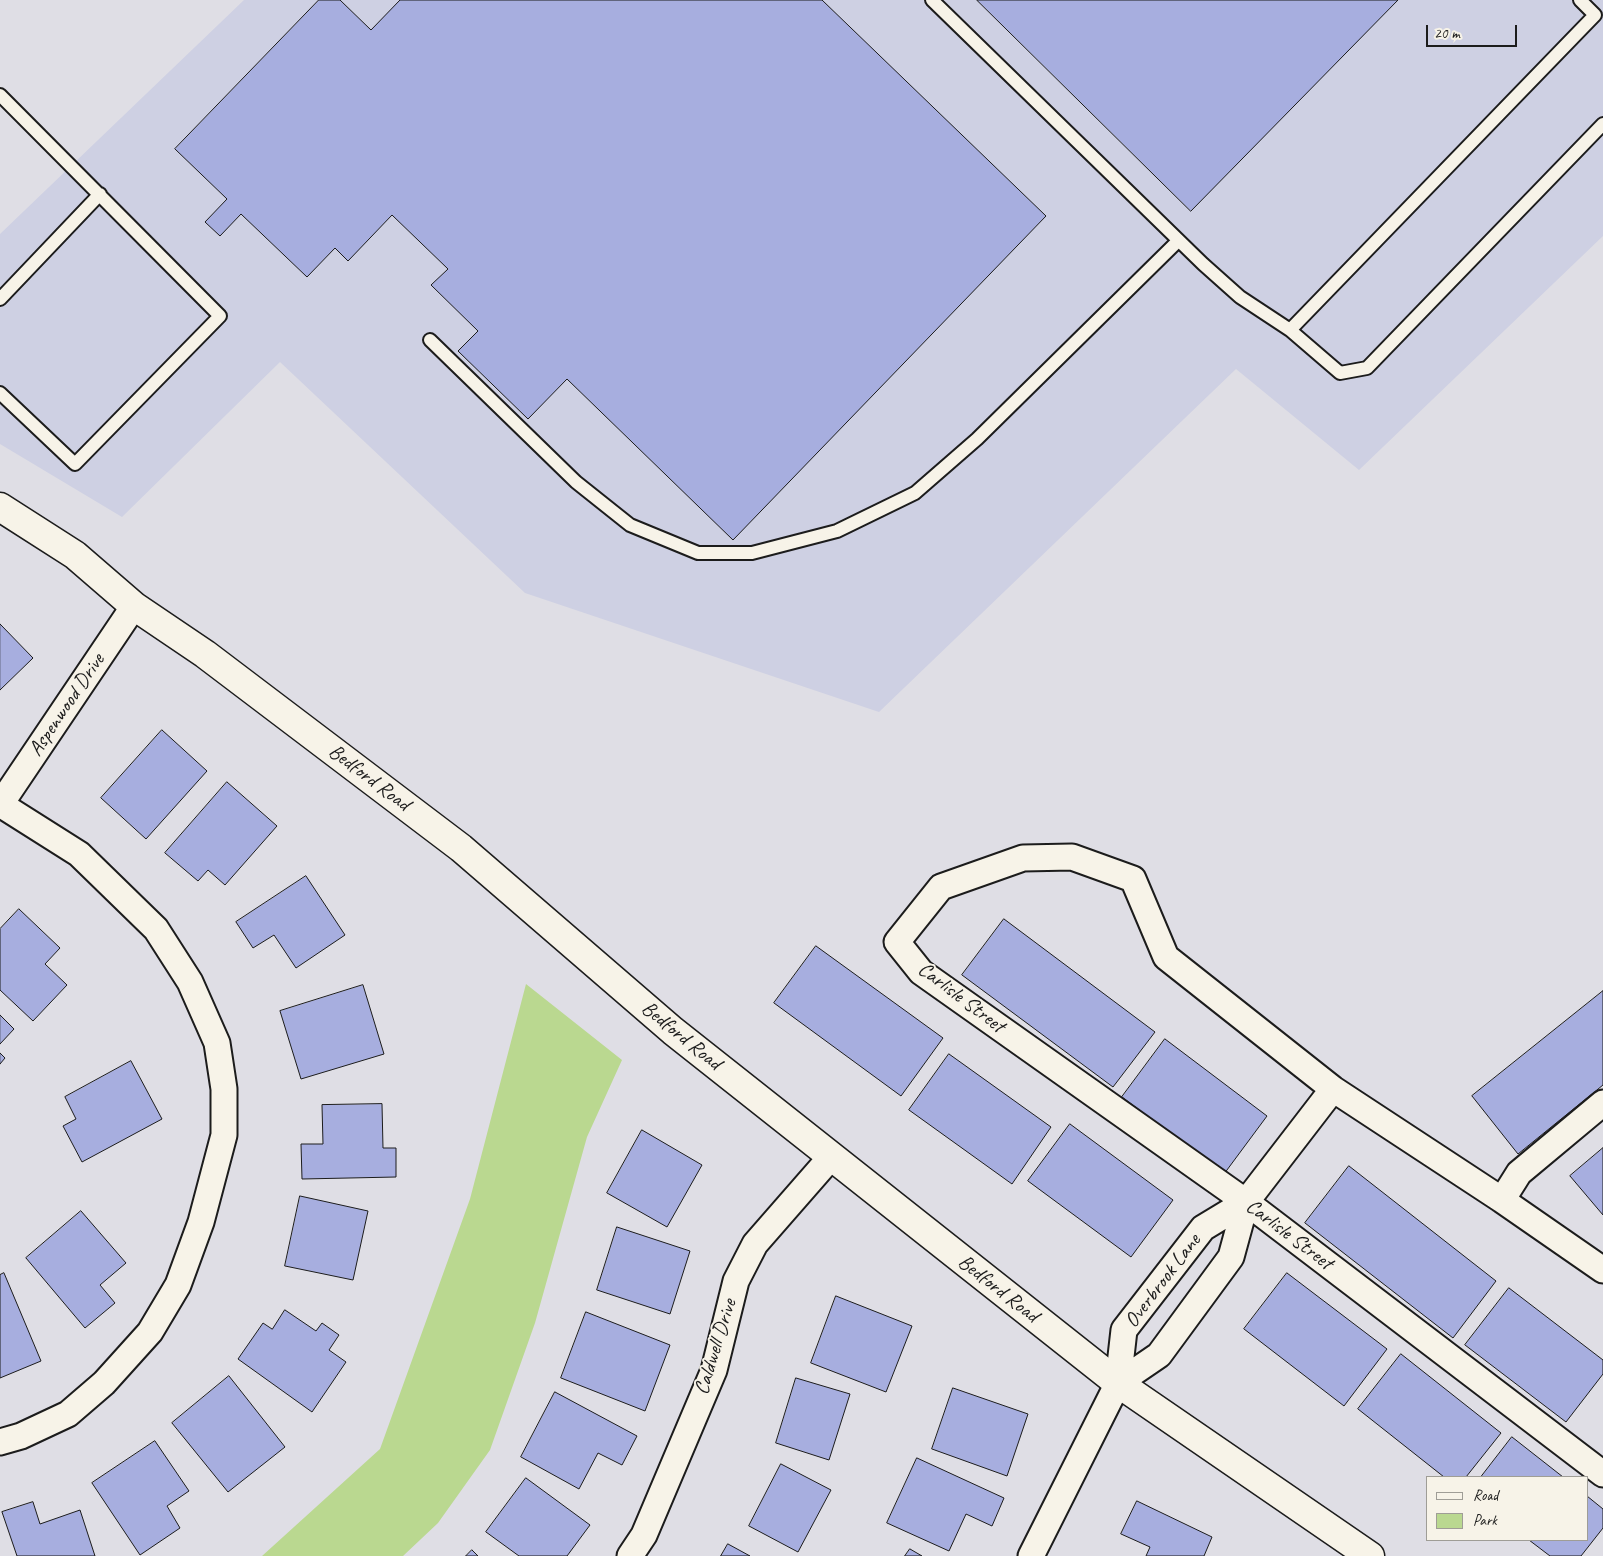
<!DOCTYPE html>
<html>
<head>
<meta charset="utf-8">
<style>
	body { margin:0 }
	#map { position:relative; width:1603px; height:1556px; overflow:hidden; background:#dfdee5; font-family:Caveat,sans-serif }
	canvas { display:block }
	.legend { position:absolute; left:1426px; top:1476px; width:162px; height:65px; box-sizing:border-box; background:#f7f3e8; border:1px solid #9f9d96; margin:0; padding:6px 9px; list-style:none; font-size:15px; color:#1c1c1c }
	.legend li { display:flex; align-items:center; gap:10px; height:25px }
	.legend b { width:25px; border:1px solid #9f9d96 }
	.scale { position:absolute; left:1426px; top:25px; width:91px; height:22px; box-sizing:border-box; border:2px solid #1c1c1c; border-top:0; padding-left:6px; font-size:15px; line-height:18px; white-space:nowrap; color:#1c1c1c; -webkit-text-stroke:4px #f7f3e8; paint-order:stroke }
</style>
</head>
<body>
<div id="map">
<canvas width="1603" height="1556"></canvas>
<ul class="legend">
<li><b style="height:6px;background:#f7f3e8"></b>Road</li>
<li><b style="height:14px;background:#bad890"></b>Park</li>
</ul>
<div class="scale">20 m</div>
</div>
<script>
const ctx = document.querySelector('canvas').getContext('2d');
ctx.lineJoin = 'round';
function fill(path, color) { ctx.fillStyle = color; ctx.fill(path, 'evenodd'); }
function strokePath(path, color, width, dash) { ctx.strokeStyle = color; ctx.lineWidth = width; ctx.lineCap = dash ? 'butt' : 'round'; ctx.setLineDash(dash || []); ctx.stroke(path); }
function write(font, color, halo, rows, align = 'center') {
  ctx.font = font + ' Caveat,sans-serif'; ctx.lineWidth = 4; ctx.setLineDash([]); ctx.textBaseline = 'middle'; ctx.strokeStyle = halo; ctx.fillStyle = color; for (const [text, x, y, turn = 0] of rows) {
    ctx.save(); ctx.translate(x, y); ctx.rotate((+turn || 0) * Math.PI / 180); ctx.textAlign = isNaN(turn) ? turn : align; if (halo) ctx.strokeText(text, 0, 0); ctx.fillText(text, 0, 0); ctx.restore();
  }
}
const built = new Path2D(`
	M244,0H1603V236L1359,470L1236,369L879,712L525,593L280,362L122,517L0,444V234Z`);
const green = new Path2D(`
	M526,984L622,1060L587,1137L535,1323L490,1450L438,1523L403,1556H262L380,1449L470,1199Z`);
const building = new Path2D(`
	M319,0H340L371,30L400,0H822L1046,216L733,540L567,379L528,419L458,351L478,331L431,285L448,269L392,215L348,261L335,248L307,277L241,214L220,236L205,222L227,199L175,149Z
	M977,0H1398L1191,211Z
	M0,624L33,658L0,690Z
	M162,730L207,771L146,839L101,798Z
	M227,782L277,826L225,885L208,870L198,881L165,853Z
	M306,876L345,935L296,968L274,935L253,948L236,922Z
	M19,909L60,948L45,964L67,985L33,1021L0,990V929Z
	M1004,919L1155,1032L1113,1087L962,975Z
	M816,946L943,1038L901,1096L774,1003Z
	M363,985L384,1054L301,1079L280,1011Z
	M1603,991V1085L1518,1154L1472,1096Z
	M0,1015L14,1029L0,1044Z
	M1165,1039L1267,1116L1224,1174L1122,1097Z
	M0,1053L5,1058L0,1064Z
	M949,1054L1051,1127L1012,1184L909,1110Z
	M131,1061L162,1119L82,1162L63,1126L76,1119L65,1097Z
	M382,1104L383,1148H396V1177L302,1179L301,1144H323L322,1105Z
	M1070,1124L1173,1200L1131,1257L1028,1181Z
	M642,1130L702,1165L667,1227L607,1193Z
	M1603,1148V1215L1570,1176Z
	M1349,1166L1496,1281L1453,1338L1305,1223Z
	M300,1196L368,1211L353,1280L285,1266Z
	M81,1211L126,1263L100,1285L115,1303L85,1328L26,1258Z
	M617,1227L690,1251L670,1314L597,1290Z
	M4,1273L41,1361L0,1378V1275Z
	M1287,1273L1387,1349L1344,1406L1244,1329Z
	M1509,1288L1603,1360V1374L1566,1422L1465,1345Z
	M836,1296L912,1326L886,1392L811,1363Z
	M285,1310L316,1331L322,1323L339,1335L329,1350L346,1362L312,1412L238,1359L263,1323L272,1329Z
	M586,1312L670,1345L645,1411L561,1378Z
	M1401,1354L1501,1433L1466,1477H1444L1358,1409Z
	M229,1376L285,1447L228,1492L172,1423Z
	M796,1378L850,1394L829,1460L776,1443Z
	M953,1388L1028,1414L1007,1476L932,1449Z
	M555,1392L637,1436L622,1465L598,1453L579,1489L521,1457Z
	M1512,1437L1563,1477H1481Z
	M155,1441L189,1491L167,1506L180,1528L140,1555L92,1483Z
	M917,1458L1004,1498L992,1526L966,1514L949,1551L887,1523Z
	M781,1464L831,1490L798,1552L749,1526Z
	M526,1478L590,1525L567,1556H519L486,1532Z
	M1587,1496L1603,1509V1528L1581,1556H1550L1529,1540H1587Z
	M1137,1501L1212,1537L1204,1556H1146L1150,1547L1121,1534Z
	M33,1502L40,1524L80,1510L95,1556H17L2,1512Z
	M728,1544L750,1556H721Z
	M910,1549L922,1556H905Z
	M472,1550L478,1556H466Z`);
const lane = new Path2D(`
	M932,0L1203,264L1240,297L1290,330L1595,15L1580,0
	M0,95L220,316L75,464L0,393
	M0,299L100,194
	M1290,330L1340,373L1367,368L1603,124
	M430,340L576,482L630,525L698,553H752L837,531L915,493L977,439L1178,241`);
const street = new Path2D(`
	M0,804L79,854L156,929L190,982L217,1043L224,1089V1135L201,1222L178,1285L150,1332L104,1383L68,1414L21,1436L0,1442
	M0,805L134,606
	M1502,1200L1519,1173L1603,1103
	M1603,1270L1502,1200L1333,1089L1166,957L1133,879L1072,857L1023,858L941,887L897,942L921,972L1246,1202L1603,1474
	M1118,1383L1159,1355L1231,1257L1246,1202
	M630,1556L644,1535L714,1370L736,1281L755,1244L831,1157
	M1031,1556L1118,1383L1124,1330L1203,1228L1246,1202L1333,1089`);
const secondary = new Path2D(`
	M0,507L75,555L134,606L205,654L461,848L673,1031L1118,1383L1370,1556`);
const streetNames = [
	["Aspenwood Drive",67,705,-56],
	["Bedford Road",369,778,37],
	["Carlisle Street",961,998,37],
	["Bedford Road",681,1036,39],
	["Carlisle Street",1289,1235,37],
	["Overbrook Lane",1163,1281,-53],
	["Bedford Road",998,1289,38],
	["Caldwell Drive",716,1347,-73]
];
fill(built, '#ced0e3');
fill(green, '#bad890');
fill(building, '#a7aedf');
strokePath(building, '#1c1c1c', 1);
strokePath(lane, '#1c1c1c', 16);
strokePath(street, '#1c1c1c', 29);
strokePath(secondary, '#1c1c1c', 31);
strokePath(lane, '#f7f3e8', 12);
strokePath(street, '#f7f3e8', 25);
strokePath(secondary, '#f7f3e8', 28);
write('21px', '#1c1c1c', '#f7f3e8', streetNames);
</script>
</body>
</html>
